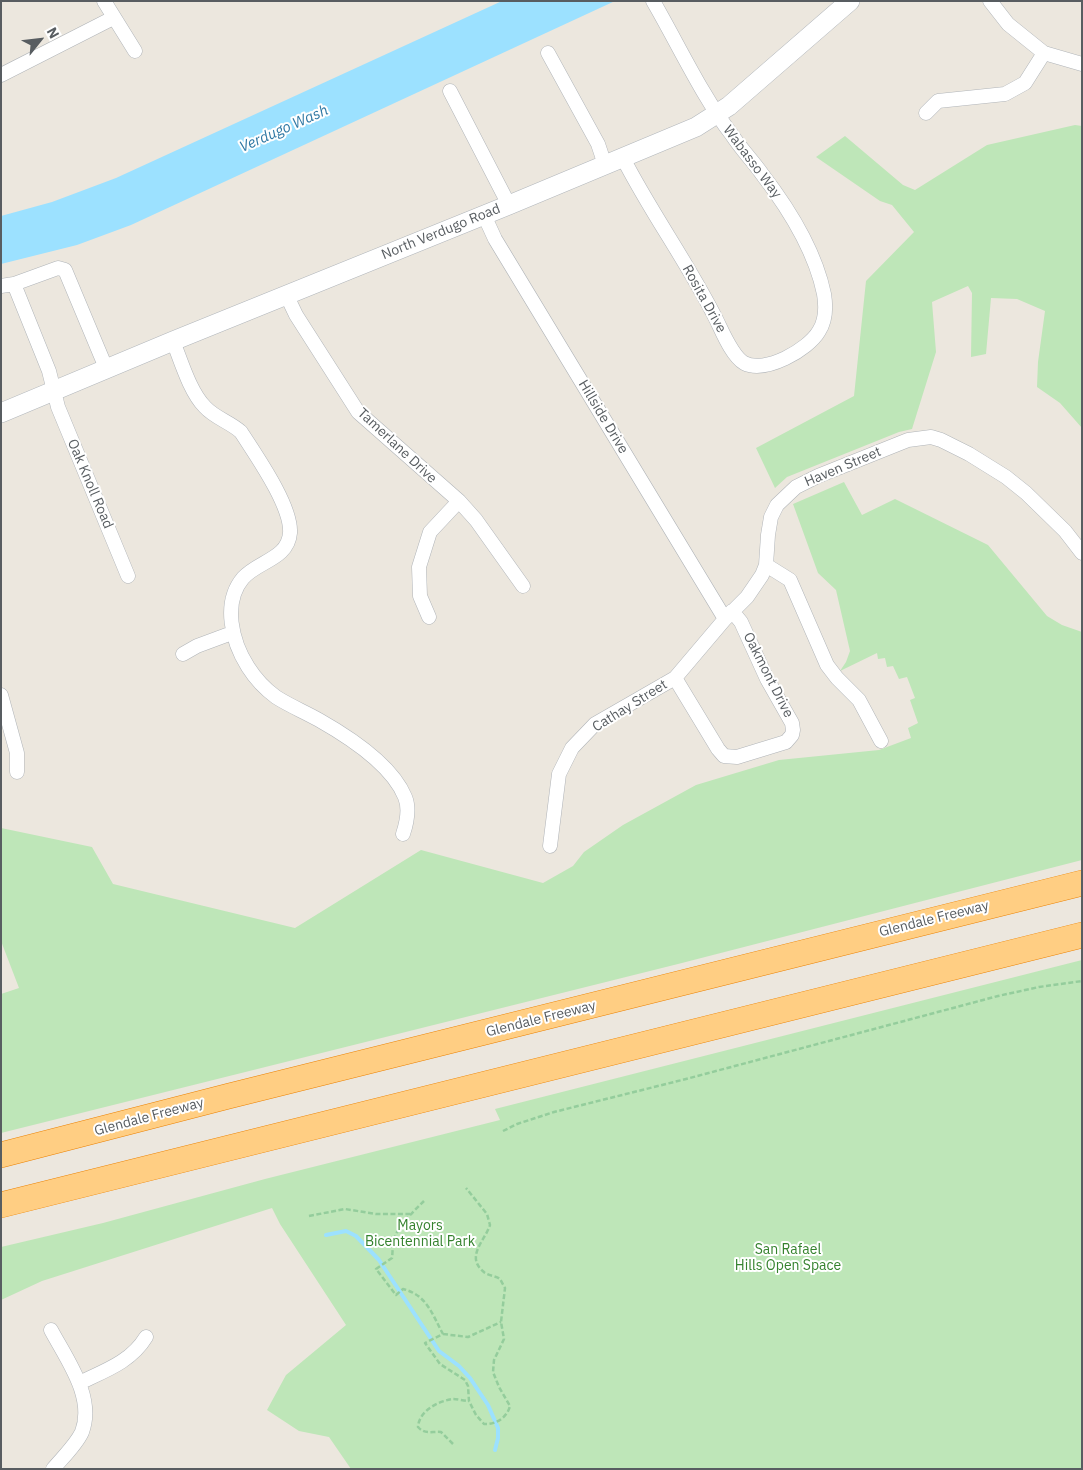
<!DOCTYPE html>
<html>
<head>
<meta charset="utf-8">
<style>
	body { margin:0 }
	#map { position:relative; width:1083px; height:1470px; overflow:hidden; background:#ece7de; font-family:"IBM Plex Sans",sans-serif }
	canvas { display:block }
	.frame { position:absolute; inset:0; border:2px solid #585d61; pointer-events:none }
	.north { position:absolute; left:15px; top:15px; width:50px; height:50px; -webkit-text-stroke:4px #fff; paint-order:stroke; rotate:61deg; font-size:14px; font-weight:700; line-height:20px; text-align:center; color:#585d61 }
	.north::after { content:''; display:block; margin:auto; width:18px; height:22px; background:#585d61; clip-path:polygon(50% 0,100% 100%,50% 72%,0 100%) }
</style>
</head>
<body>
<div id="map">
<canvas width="1083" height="1470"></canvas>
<div class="frame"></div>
<div class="north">N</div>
</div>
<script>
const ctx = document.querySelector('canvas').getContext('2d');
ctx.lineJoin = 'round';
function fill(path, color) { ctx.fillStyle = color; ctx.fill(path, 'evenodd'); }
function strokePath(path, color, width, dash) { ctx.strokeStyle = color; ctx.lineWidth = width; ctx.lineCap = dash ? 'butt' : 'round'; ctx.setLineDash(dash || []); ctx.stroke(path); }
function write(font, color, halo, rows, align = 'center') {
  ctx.font = font + ' "IBM Plex Sans",sans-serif'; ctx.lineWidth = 4; ctx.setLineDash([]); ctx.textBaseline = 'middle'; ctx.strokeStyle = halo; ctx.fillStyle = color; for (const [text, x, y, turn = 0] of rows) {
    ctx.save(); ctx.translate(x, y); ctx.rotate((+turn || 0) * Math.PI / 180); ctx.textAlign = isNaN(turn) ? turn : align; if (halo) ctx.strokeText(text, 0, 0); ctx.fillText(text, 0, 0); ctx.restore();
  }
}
const green = new Path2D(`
	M1075,125L1082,126V428L1060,403L1037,387L1038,362L1045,311L1017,299L991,298L986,354L971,357L972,293L968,286L932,302L936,352L912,429L899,432L787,477L775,488L756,448L854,396L866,281L914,232L892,205L880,201L816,157L845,136L903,185L915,190L987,145Z
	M844,482L862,515L895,499L988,545L1047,616L1062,625L1082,632V860L678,964L1,1133V994L19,988L1,941V828L92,847L113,884L295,928L421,850L543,883L573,866L584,852L623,825L696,785L779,760L879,750L911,738L908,728L918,723L910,700L915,698L907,677L899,679L893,666L887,667L885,658L878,659L877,653L840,671L846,662L850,651L836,590L818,573L793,504Z
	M1082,960V1469H351L329,1437L299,1431L267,1410L286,1375L346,1325L280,1224L272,1208L42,1281L1,1300V1247L103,1223L265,1179L500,1120L495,1109Z`);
const water = new Path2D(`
	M502,1H615L131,225L77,245L1,264V216L52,202L116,178Z`);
const stream = new Path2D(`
	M326,1235L346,1231L356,1236L379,1260L439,1351L459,1366L470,1378L488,1405L498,1428V1438L495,1450`);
const path = new Path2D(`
	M503,1131L517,1124L554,1112L686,1079L998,996L1039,987L1082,981
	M424,1201C414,1211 402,1222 396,1234C392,1242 393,1250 392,1258L376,1269L396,1295L403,1289C427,1295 432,1314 443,1334L425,1343L440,1364L465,1380L468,1386L469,1401L476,1415L484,1424C495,1425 507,1418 510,1406L499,1387L493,1372L494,1360L504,1339L501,1322L505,1288L500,1279C496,1276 490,1276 485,1273C464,1257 485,1241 490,1225L487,1214L466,1188
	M309,1216L345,1209L376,1214H410
	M443,1334L468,1337L501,1322
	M453,1444L441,1432C432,1431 425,1435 418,1427C419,1411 438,1401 453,1399C458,1399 464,1401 469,1401`);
const minor = new Path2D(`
	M104,1L135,51
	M990,1L1008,24L1044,53L1082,64
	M548,53L598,144L605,165
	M1,75L113,18
	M450,91L509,205
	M926,113L938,101L1005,94L1025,83L1044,53
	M623,158C651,213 688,263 716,319C722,331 732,356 744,363C765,374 808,350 819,331C826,320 826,306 824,294C815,250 789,209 762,174C753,161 741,149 732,135C702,96 678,44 653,1
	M484,215L495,239L725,619
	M14,284L58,268L65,270L106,368
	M1,286L14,284L49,371L58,407L128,576
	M286,294L296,315L358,412L459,501L476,520L523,586
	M173,341C181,361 190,392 205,407C215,418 230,422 241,432C255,454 292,506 290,533C288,559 258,561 243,578C222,603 232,642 248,667C255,678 265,689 276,697C290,706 305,712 319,720C349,737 392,765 405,797C410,809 407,822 403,834
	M766,565L790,580L827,665L837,678L859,700L881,741
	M429,617L420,596L419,567L430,532L459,501
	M183,654L197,646L232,633
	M675,678L718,749L724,756L737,757L786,742L792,735L793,730L792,723L767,679L741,622L732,611
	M1,695L17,753V772
	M550,846L559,774L572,748L595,724L675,678L725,619L747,597L762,575L766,565L768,535L771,517L777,505L796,487L818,476L908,440L931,437L941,440L969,454L1006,477L1026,493L1065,531L1082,553
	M51,1330C67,1360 95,1397 82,1432C76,1445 63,1457 53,1469
	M79,1383C104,1371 131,1362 146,1337`);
const secondary = new Path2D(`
	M1,413L173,341L509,205L696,127L729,106L850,1`);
const motorway = new Path2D(`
	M1,1155L229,1096L1082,883
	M1,1205L1082,935`);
const streetNames = [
	["Wabasso Way",752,162,53],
	["North Verdugo Road",441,232,-22],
	["Rosita Drive",704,299,61],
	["Hillside Drive",603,417,59],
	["Tamerlane Drive",397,446,43],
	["Haven Street",843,467,-23],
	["Oak Knoll Road",90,484,67],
	["Oakmont Drive",768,675,63],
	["Cathay Street",630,706,-32],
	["Glendale Freeway",934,919,-14],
	["Glendale Freeway",541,1019,-14],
	["Glendale Freeway",149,1117,-15]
];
const parkNames = [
	["Mayors",420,1226],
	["Bicentennial Park",420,1242],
	["San Rafael",788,1250],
	["Hills Open Space",788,1266]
];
const waterNames = [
	["Verdugo Wash",284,129,-24]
];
fill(green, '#bee6b8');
fill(water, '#9ce1ff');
strokePath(stream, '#9ce1ff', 4);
strokePath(minor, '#b0b4b8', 15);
strokePath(secondary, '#b1b6bb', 20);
strokePath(motorway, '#eb8100', 26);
strokePath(path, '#94cd9c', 2.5, [5, 2.5]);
strokePath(minor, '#fff', 14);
strokePath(secondary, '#fff', 19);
strokePath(motorway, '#ffce83', 25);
write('14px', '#585d61', '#fff', streetNames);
write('14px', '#35822e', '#fff', parkNames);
write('italic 15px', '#2f78a4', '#fff', waterNames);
</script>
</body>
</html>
